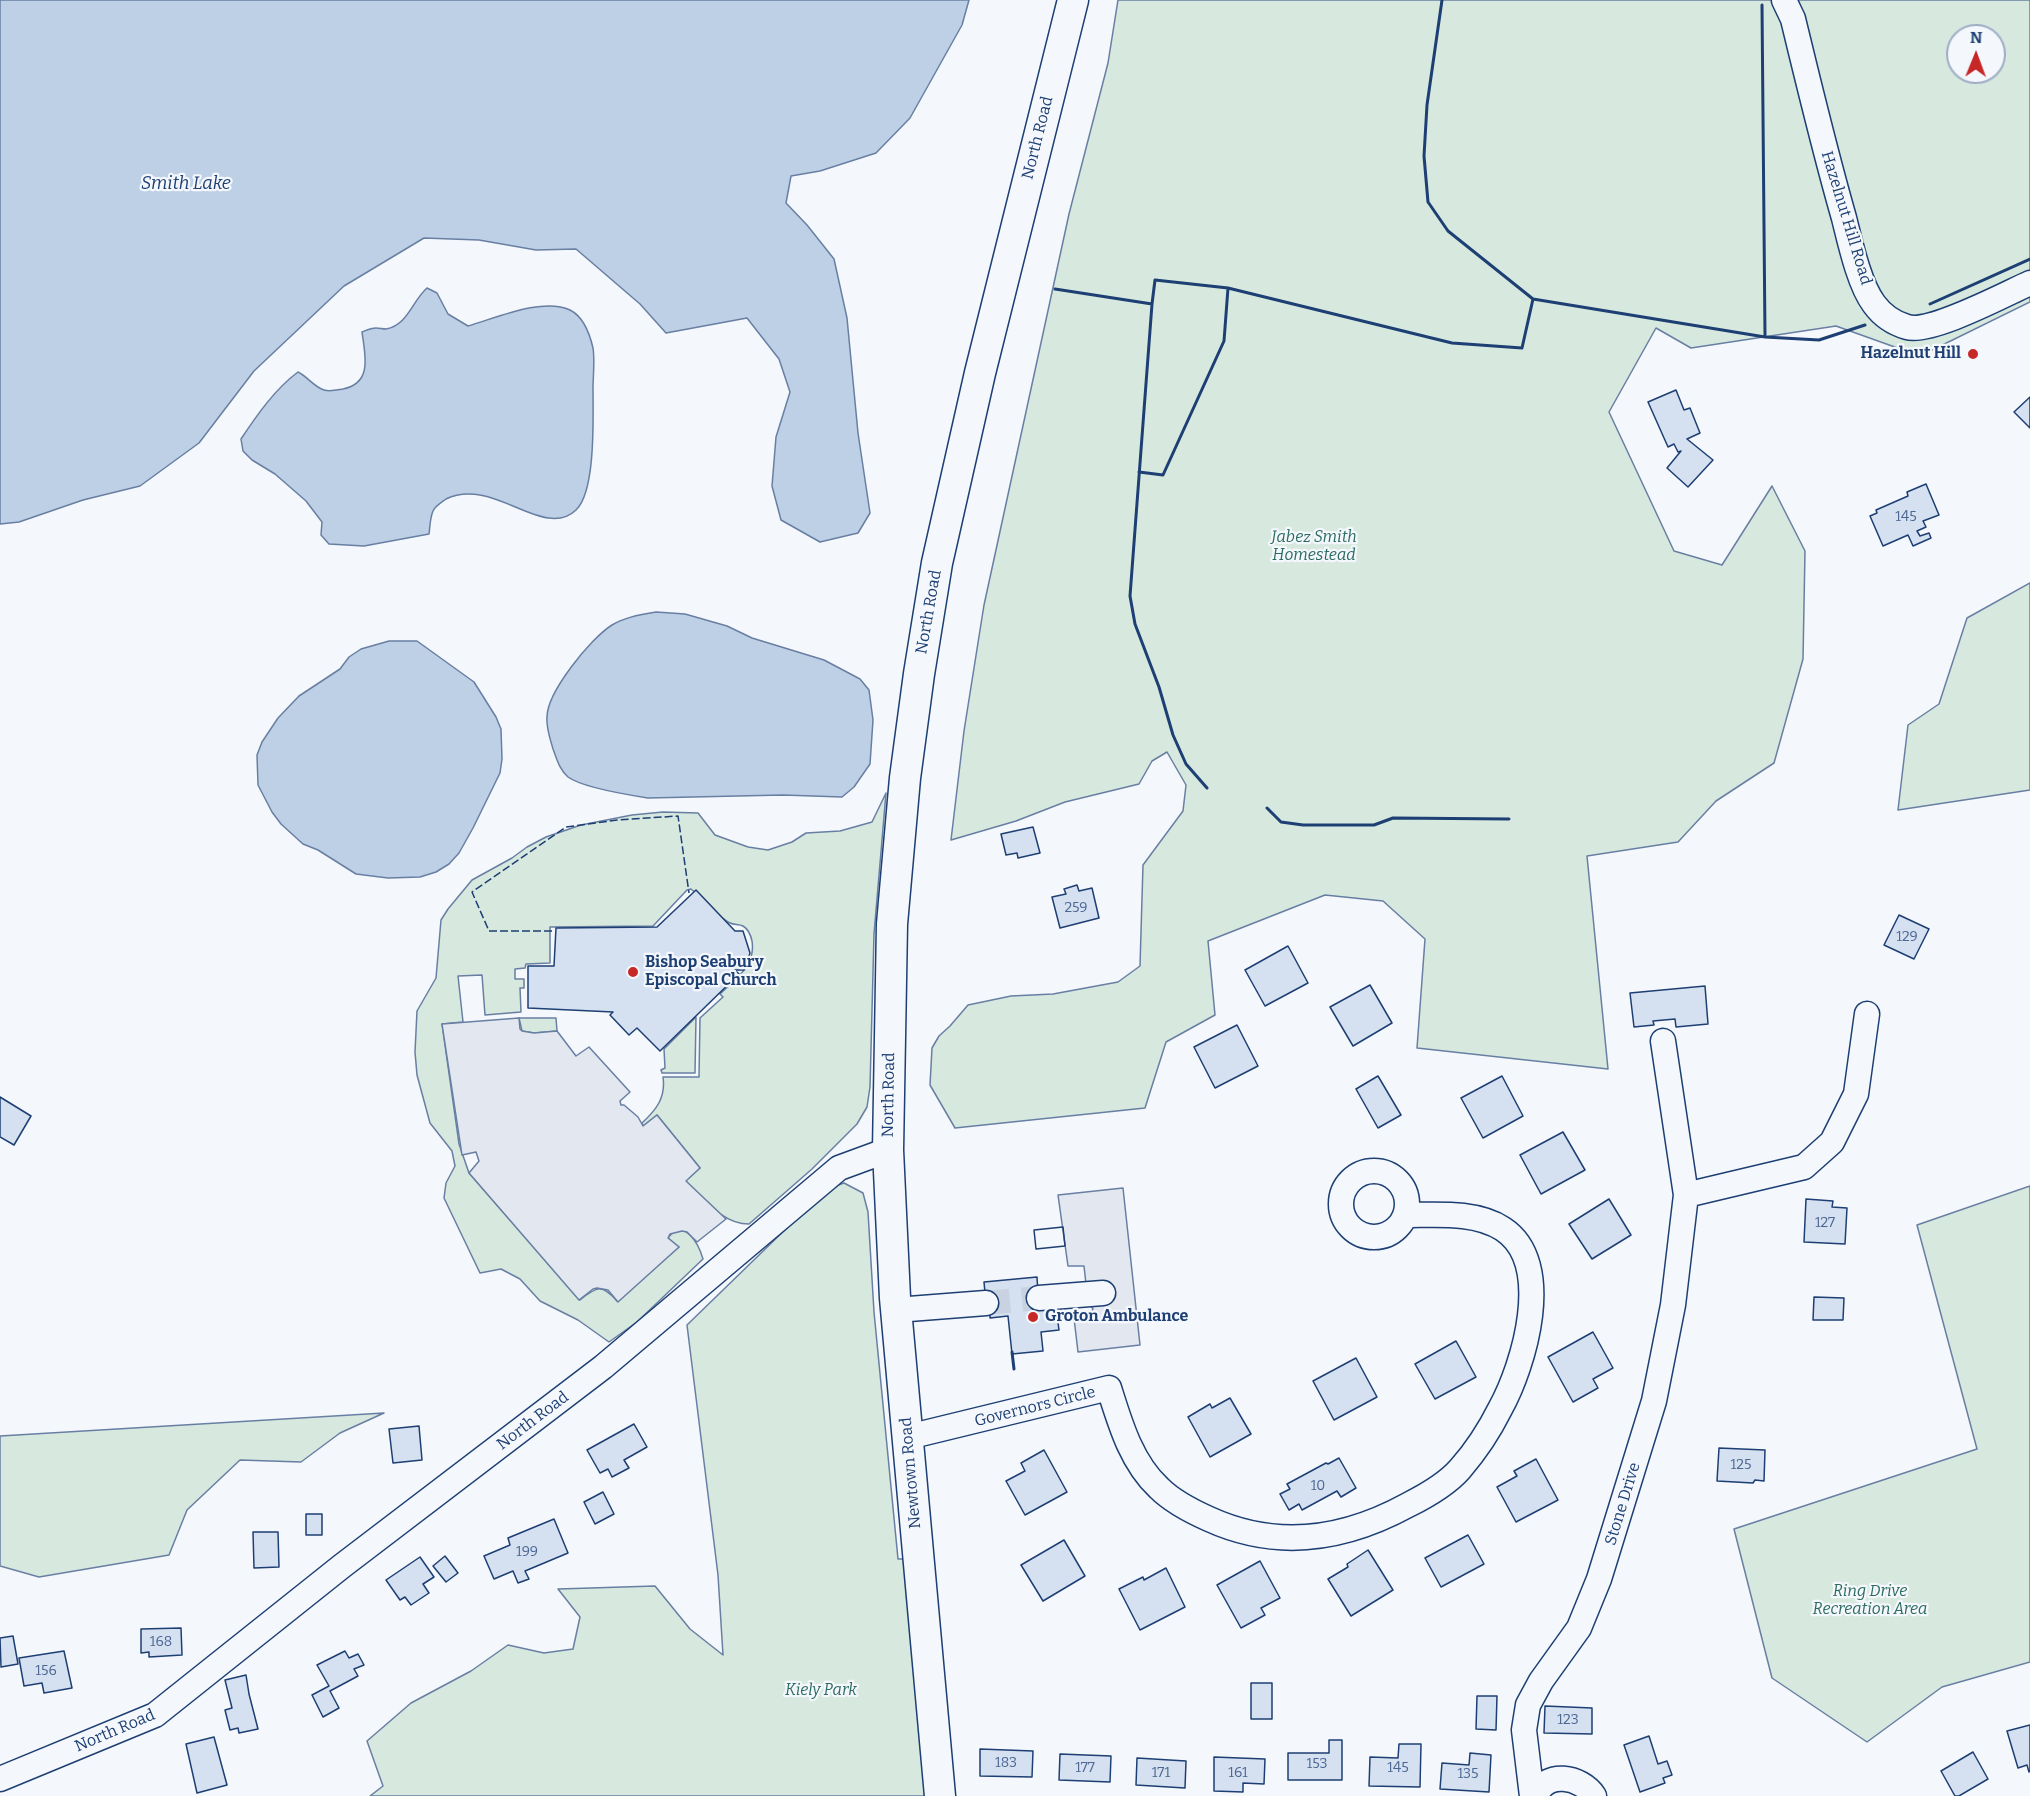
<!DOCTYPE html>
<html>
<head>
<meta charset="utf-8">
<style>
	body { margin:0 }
	#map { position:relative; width:2030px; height:1796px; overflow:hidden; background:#f4f7fb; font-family:Bitter,serif }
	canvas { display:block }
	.north { position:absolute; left:1946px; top:24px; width:60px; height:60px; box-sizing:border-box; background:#f4f7fb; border:2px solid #9eadc5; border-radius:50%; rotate:1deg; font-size:16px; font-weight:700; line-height:24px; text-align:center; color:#1d3f73 }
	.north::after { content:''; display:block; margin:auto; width:21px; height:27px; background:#c62828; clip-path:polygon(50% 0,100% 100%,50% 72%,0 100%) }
</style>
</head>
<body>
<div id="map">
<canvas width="2030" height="1796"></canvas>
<div class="north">N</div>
</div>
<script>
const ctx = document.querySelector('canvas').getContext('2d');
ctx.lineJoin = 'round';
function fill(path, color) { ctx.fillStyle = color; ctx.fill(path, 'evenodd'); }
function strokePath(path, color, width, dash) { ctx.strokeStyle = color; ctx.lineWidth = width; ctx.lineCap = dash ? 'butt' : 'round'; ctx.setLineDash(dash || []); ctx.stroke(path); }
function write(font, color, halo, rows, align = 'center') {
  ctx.font = font + ' Bitter,serif'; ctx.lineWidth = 4.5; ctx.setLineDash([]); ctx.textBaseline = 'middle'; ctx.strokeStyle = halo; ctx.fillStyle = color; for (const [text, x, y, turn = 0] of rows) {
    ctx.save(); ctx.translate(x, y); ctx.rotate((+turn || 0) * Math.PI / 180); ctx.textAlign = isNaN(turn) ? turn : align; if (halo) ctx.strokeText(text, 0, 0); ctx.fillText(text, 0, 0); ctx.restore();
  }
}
const green = new Path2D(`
	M1118,0H2030V302L1920,356L1836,326L1691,348L1656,328L1609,412L1674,551L1722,565L1772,486L1805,551L1803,659L1774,763L1716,801L1678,842L1587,856L1608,1069L1417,1048L1425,939L1383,901L1325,895L1208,941L1215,1015L1166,1042L1145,1108L955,1128L930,1085L932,1048L939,1036L950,1026L968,1005L1011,996L1053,994L1118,982L1140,966L1143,865L1183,811L1186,785L1167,752L1152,761L1139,784L1065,802L1016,821L951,840L964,731L984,605L1069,214L1108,63ZM1958,36H1994V72H1958Z
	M2030,583V790L1898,810L1908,725L1939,704L1967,618Z
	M886,793L874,934L870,1087L867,1107L857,1124L812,1169L749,1224C723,1224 705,1200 687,1183L686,1180L700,1168L657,1115L643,1126L642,1123C656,1110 666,1098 663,1077H699L700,1018L723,997L720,994C736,978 756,966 752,941C751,936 748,929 743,926C739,924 734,925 730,923C718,917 702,898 691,889L687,890L653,926L550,927V963L526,964L525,968L515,969V979H524V988H520L521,1012L485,1015L482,975L458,976L463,1022L442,1024L459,1144L469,1173L580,1300C597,1286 602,1284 617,1301L679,1247L668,1238C684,1216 699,1245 703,1259L637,1322L609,1342L578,1320L540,1301L520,1279L501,1269L480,1273L444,1198L446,1183L455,1166L452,1151L430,1123L417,1075L415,1052L417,1011L436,978L441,920L448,909L472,880L512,858L527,847L546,837L581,825L632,815L663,812L698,813L715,835L748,847L768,850L792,842L806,833L840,831L872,822Z
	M696,1017L695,1073H662L661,1070L665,1068L664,1049Z
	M519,1018H556L557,1031L534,1033L522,1031Z
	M844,1183L863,1193L868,1212L874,1312L898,1559H911L937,1796H370L383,1786L367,1741L411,1703L471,1671L508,1645L544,1653L573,1649L580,1617L558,1589L655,1586L690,1629L723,1655L718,1575L687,1325L827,1189Z
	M2030,1186V1662L1942,1687L1867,1742L1772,1678L1734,1529L1977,1449L1917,1225Z
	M384,1413L340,1433L301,1462L240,1460L187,1510L169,1555L39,1577L0,1566V1436Z`);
const parking = new Path2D(`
	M519,1018L520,1029L522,1031L534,1033L557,1031L576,1056L589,1047L630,1092L620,1101L621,1105H624L638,1117L643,1126L657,1115L700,1168L686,1181L726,1219L697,1242L687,1232L682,1231L670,1234L668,1238L679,1247L618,1302L608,1290L597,1288L593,1289L579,1300L469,1173L479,1161L476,1152L462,1155L442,1024Z
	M1123,1188L1140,1345L1078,1352L1074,1318L1090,1315L1093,1309L1088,1302L1084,1266H1068L1058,1195Z`);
const water = new Path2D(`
	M0,0H969L962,25L910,118L876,153L820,171L791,176L786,203L807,225L834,259L847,318L858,433L870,513L858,533L820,542L781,520L772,486L776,437L790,392L779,359L747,318L666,333L640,304L576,249L536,250L479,240L424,238L344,286L254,371L199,443L140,486L83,500L19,522L0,524Z
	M427,288L437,293L448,314L468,326C496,318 543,297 570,310C584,317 590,335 593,348C595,361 593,376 593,389C593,417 596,491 576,510C544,541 493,476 446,499C442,502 435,506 433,511C430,518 430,527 429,534L364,546L329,544L321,535L322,522L306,501L275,474L252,460L243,451L241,439C257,415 275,389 298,372C308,377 314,387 324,390C330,392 337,390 343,389C373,383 365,355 362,332C367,330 371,328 376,328C379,328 383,329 386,329C408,325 412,301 427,288Z
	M656,612L685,614L727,626L752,638L824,660L860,679L869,690L873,720L870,764L854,787L842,797L783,795L648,798C629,795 583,788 568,777C559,769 557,759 553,749C550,738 546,728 547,717C547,692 591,638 612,625C625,617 642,614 656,612Z
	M389,641H417L474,682L496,717L501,729L502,759L500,773L473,828L459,853L449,864L436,872L420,877L388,878L356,874L318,850L303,844L281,824L272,812L258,785L257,755L262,742L278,718L299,696L340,669L349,657L361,649Z`);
const building = new Path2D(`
	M1676,390L1684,410L1690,408L1700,433L1687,439L1713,460L1688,487L1667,468L1681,451L1678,452L1674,444L1668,447L1648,402Z
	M2030,397V428L2014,412Z
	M1926,484L1939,515L1923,521L1926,527L1917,531L1920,536L1929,533L1931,538L1913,546L1908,535L1883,546L1870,516L1877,513L1876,510L1908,496L1907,492Z
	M1033,827L1040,853L1018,858L1017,853L1006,855L1001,834Z
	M1077,885L1079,891L1092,888L1099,918L1060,928L1052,897L1066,894L1064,889Z
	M696,890L735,931H743L750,953L744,970H735L739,974L660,1051L637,1028L629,1035L610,1015L613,1012L528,1008V966H554L556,928L657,927Z
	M1899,915L1929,929L1914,959L1884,945Z
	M1288,946L1308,983L1265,1006L1245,970Z
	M1370,985L1392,1023L1353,1046L1330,1007Z
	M1705,986L1708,1024L1676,1027L1675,1019L1653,1021L1654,1025L1634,1027L1630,993Z
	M1237,1025L1258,1066L1215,1088L1194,1047Z
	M1378,1076L1401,1115L1378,1128L1356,1089Z
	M1502,1076L1523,1116L1483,1138L1461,1098Z
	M0,1097L31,1116L14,1145L0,1137Z
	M1563,1132L1585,1170L1541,1194L1520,1155Z
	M1609,1199L1631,1235L1592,1259L1569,1224Z
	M1806,1199L1833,1201L1832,1207L1847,1208L1845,1244L1804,1242Z
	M1063,1227L1065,1246L1036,1249L1034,1230Z
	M1063,1227L1065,1246L1036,1249L1034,1230Z
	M1037,1277L1039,1310L1056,1308L1059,1330L1041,1332L1043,1351L1012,1354L1008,1316L990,1318V1313L987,1314L984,1282Z
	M1814,1297L1844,1298L1843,1320H1813Z
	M1593,1332L1613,1368L1593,1379L1598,1388L1573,1402L1548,1357Z
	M1456,1341L1476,1377L1435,1399L1415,1364Z
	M1356,1358L1377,1397L1334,1420L1313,1381Z
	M1230,1398L1251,1434L1210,1457L1188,1417L1210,1404L1212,1408Z
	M634,1424L647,1447L624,1460L629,1468L612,1477L608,1469L600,1473L587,1450Z
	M419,1426L422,1460L393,1463L389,1429Z
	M1719,1448L1765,1450L1764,1481L1755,1480L1753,1483L1717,1481Z
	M1044,1450L1067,1492L1025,1515L1006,1481L1025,1471L1021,1463Z
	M1339,1458L1356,1488L1341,1497L1337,1491L1302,1510L1299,1504L1289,1510L1280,1494L1290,1489L1287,1484L1326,1463L1328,1464Z
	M1536,1459L1558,1500L1516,1522L1497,1487L1517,1476L1514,1471Z
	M603,1492L614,1514L595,1524L584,1502Z
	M306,1514H322V1535H306Z
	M554,1519L568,1553L525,1571L529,1579L518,1583L513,1571L494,1579L484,1556L510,1545L508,1538Z
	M253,1532H278L279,1567L254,1568Z
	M1468,1535L1484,1564L1441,1587L1425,1558Z
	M1064,1540L1085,1576L1043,1601L1021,1565Z
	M1368,1550L1393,1590L1351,1616L1328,1579L1348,1567L1347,1564Z
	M445,1556L458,1573L446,1582L433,1566Z
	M420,1557L434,1577L423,1584L429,1593L411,1605L405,1597L400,1600L386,1580Z
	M1260,1561L1280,1598L1261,1608L1265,1615L1241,1628L1217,1585Z
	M1166,1568L1185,1607L1140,1630L1119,1589L1143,1577L1144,1580Z
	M181,1628L182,1655L149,1657V1652L141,1653V1629Z
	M13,1636L18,1664L1,1667L0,1638Z
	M64,1651L72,1688L44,1693L42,1683L24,1686L19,1658Z
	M345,1651L349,1658L358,1654L364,1665L354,1669L358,1676L330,1691L339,1708L323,1717L312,1695L329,1686L317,1665Z
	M246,1675L249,1694L258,1729L239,1733L238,1728L230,1730L225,1710L232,1708L225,1680Z
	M1251,1683H1272V1719H1251Z
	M1477,1696H1497L1496,1730L1476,1729Z
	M1545,1706L1592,1708V1734L1544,1733Z
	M2030,1725V1771L2029,1772L2027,1765L2018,1768L2007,1731Z
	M1649,1736L1658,1764L1667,1761L1672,1775L1663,1778L1665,1783L1640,1792L1624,1745Z
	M214,1737L227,1785L197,1793L186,1744Z
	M1329,1740H1342V1780H1288V1753H1329Z
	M1399,1744H1421L1420,1787L1369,1786L1370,1757L1398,1758Z
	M980,1749L1033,1751L1032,1777L980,1776Z
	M1973,1752L1988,1779L1959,1796H1955L1941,1771Z
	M1470,1753L1491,1755L1489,1792L1440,1789L1442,1763L1469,1765Z
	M1060,1754L1111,1756L1110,1782L1059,1780Z
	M1214,1757L1265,1759L1264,1784L1243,1783V1792L1214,1791Z
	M1137,1758L1186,1761L1185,1788L1136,1785Z`);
const minorTunnel = new Path2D(`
	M986,1303L1039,1298`);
const minor = new Path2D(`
	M1784,0L1793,19C1809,85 1825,152 1844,218C1850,242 1859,284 1874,304C1882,315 1893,323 1907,327C1931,334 2005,294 2030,283
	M1341 1204a33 33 0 1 1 66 0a33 33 0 1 1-66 0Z
	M1686,1195L1804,1167L1832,1142L1856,1094L1867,1014
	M1039,1298L1103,1293
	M896,1310L986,1303
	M908,1437L1109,1388C1120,1423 1131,1462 1159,1488C1173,1502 1191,1511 1209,1519C1277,1550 1344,1540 1408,1505C1426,1496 1446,1485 1460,1469C1474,1453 1490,1429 1500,1409C1524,1366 1555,1263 1503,1229C1476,1211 1436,1215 1406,1215
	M0,1779L155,1715L342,1566L603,1367L839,1168L888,1150
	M1532,1796L1524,1730L1528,1705L1541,1681L1579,1628L1599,1579L1654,1401L1673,1305L1686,1195L1663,1041
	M1536,1796C1545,1770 1581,1776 1594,1796`);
const major = new Path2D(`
	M940,1796L895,1298L888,1150L892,924L905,778L919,674L937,563L980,373L1073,0`);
const fence = new Path2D(`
	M552,931H489L472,892L566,827L617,820L678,816L689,893`);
const wall = new Path2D(`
	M1442,0L1427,105L1424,156L1428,202L1448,231L1533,299L1765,337L1762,5
	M1055,289L1152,304L1130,596L1135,624L1159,687L1173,735L1186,764L1207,788
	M1152,304L1155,280L1228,288L1452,343L1522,348L1533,299
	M1930,304L2030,259
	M1765,337L1819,340L1865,325
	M1139,472L1163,475L1224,341L1228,288
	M1267,808L1281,822L1303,825H1374L1393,818L1509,819
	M1012,1352L1014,1369`);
const markers = [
	[1973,354,6,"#c62828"],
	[633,972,6,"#c62828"],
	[1033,1317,6,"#c62828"]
];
const numberNames = [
	["145",1906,517],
	["259",1076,908],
	["129",1907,937],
	["127",1825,1223],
	["125",1741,1465],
	["10",1318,1486],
	["199",527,1552],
	["168",161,1642],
	["156",46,1671],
	["123",1568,1720],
	["183",1006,1763],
	["153",1317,1764],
	["177",1085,1768],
	["145",1398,1768],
	["171",1161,1773],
	["161",1238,1773],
	["135",1468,1774]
];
const streetNames = [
	["North Road",1038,138,-76],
	["Hazelnut Hill Road",1846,218,73],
	["North Road",929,612,-80],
	["North Road",889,1095,-89],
	["Governors Circle",1035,1407,-14],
	["North Road",533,1421,-37],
	["Newtown Road",911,1473,-95],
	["Stone Drive",1623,1504,-73],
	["North Road",115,1731,-23]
];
const poiNames = [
	["Hazelnut Hill",1961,354,"right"],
	["Bishop Seabury",645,963],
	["Episcopal Church",645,981],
	["Groton Ambulance",1045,1317]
];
const parkNames = [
	["Jabez Smith",1314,538],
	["Homestead",1314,556],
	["Ring Drive",1870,1592],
	["Recreation Area",1870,1610],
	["Kiely Park",821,1691]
];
const waterNames = [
	["Smith Lake",186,184]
];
fill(green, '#d7e8df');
strokePath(green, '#687fa3', 1.5);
fill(parking, '#e3e8f0');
strokePath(parking, '#687fa3', 1.5);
fill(water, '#bed0e5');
strokePath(water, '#687fa3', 1.5);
fill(building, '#d5e0f0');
strokePath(building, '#1d3f73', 1.5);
strokePath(minorTunnel, '#c9d2e0', 24, [24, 12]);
strokePath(minor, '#1d3f73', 27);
strokePath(major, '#1d3f73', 33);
strokePath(minor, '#f4f7fb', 24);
strokePath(major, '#f4f7fb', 30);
strokePath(fence, '#1d3f73', 1.5, [8, 3]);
strokePath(wall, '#1d3f73', 3);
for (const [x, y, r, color] of markers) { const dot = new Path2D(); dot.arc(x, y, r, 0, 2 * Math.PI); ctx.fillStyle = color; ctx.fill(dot); strokePath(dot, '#f4f7fb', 2); }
write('14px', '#4b6792', null, numberNames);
write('16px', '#1d3f73', '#f4f7fb', streetNames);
write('bold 16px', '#1d3f73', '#f4f7fb', poiNames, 'left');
write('italic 16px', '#2c6c60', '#f4f7fb', parkNames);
write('italic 18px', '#1d3f73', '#f4f7fb', waterNames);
</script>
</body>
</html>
